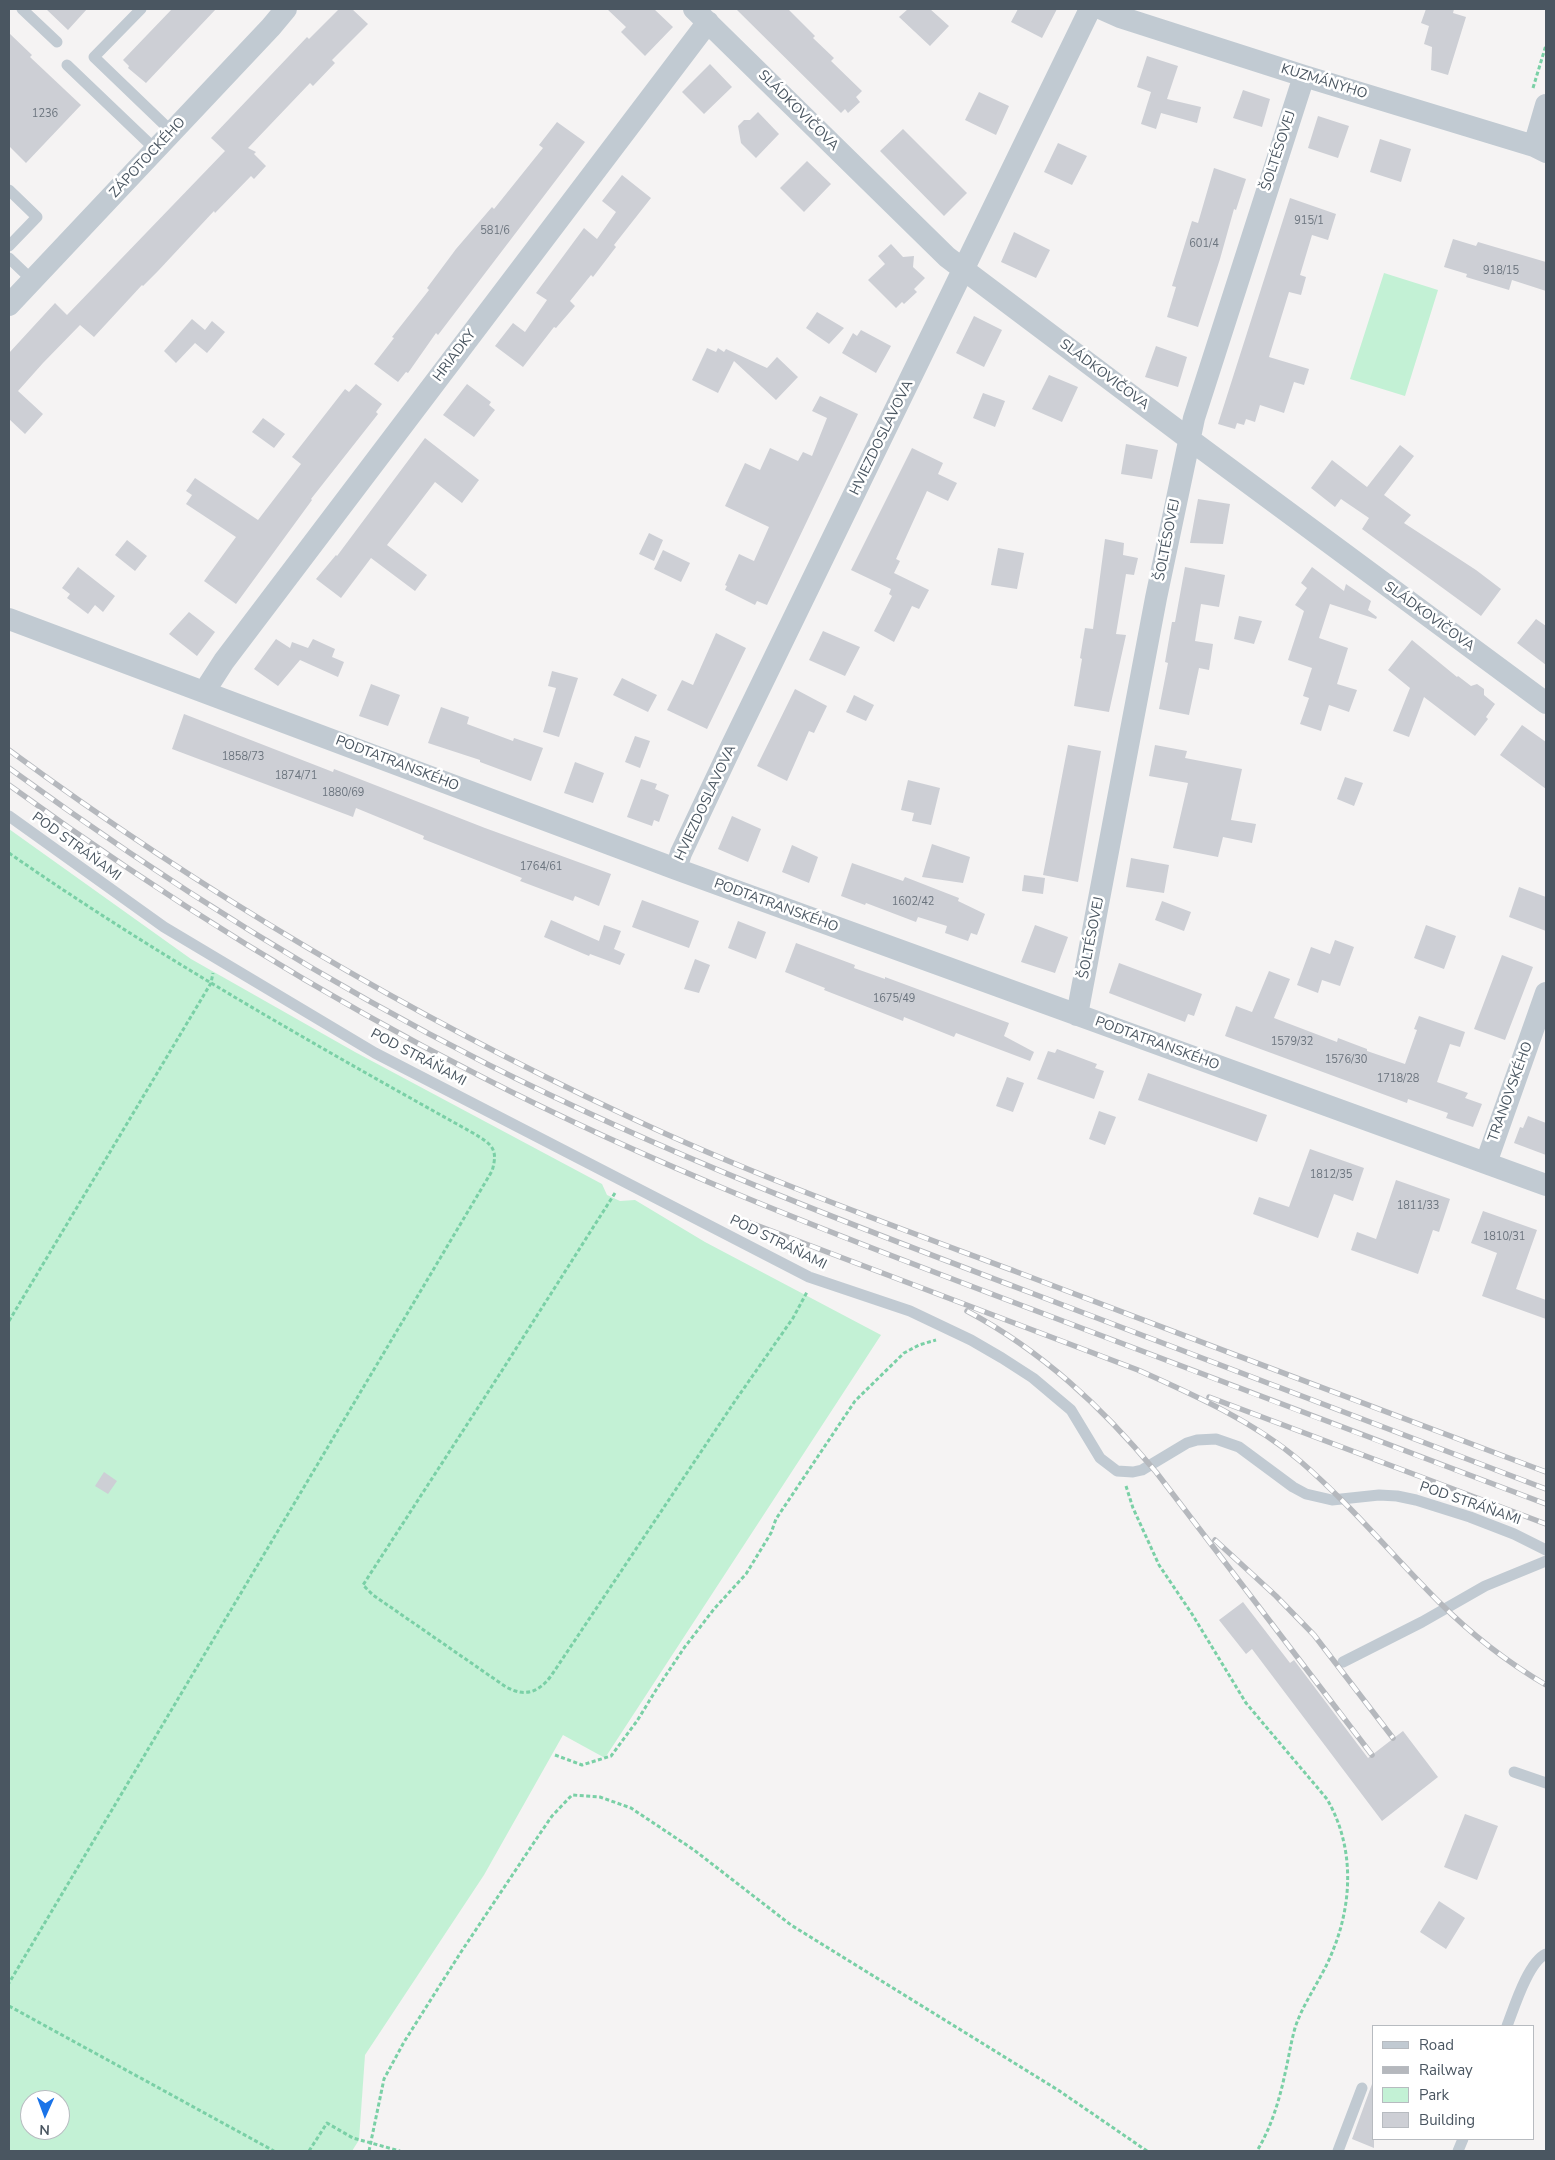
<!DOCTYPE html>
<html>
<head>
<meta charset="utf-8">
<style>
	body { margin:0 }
	#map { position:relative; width:1555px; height:2160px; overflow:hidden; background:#f5f3f3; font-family:"Nunito Sans",sans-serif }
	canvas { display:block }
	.frame { position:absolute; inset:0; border:10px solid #4a5661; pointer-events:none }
	.legend { position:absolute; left:1372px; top:2025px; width:162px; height:115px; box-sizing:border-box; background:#fff; border:1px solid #b7bbc0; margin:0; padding:6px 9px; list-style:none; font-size:15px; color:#4a5661 }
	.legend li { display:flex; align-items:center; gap:10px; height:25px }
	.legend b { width:25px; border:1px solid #b7bbc0 }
	.north { position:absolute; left:20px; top:2090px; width:50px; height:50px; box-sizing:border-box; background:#fff; border:1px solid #b7bbc0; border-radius:50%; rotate:182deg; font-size:14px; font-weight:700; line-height:20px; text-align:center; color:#4a5661 }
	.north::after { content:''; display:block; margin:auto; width:18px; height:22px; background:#1a73e8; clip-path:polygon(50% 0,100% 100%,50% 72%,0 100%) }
</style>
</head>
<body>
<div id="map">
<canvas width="1555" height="2160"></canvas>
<div class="frame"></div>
<ul class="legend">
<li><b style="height:6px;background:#c1cad2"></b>Road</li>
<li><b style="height:6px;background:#b5b8bd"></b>Railway</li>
<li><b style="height:14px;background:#c3f1d5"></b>Park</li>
<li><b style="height:14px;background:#cdcfd5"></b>Building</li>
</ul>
<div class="north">N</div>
</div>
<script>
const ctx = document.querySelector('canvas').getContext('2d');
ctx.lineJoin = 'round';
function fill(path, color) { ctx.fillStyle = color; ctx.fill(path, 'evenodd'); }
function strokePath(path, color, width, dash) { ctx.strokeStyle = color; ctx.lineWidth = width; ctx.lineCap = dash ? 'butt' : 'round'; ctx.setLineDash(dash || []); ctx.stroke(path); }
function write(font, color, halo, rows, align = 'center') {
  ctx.font = font + ' "Nunito Sans",sans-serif'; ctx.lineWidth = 5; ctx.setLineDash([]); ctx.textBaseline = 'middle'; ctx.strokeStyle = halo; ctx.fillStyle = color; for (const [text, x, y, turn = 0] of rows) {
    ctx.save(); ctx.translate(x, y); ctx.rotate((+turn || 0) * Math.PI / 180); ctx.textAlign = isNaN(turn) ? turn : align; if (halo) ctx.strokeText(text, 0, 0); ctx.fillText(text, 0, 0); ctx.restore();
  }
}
const green = new Path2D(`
	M1384,273L1438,290L1405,396L1350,379Z
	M9,829L191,959L355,1052L602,1184L607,1195L620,1201L635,1200L705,1242L881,1335L605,1758L563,1735L484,1875L365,2055L359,2140L352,2151H9ZM30,2100H60V2130H30Z`);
const building = new Path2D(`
	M46,9H87L68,30Z
	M172,9H216L146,83L128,68L129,66L123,60Z
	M339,9H352L368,24L332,60L335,63L313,86L310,83L248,148L256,152L254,154L266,166L254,179L251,176L215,213L214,211L158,271L143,286L142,285L94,337L80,325L43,363L18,391L43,414L25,434L9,419V353L55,303L67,315L225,151L211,138L307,37L309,39Z
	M607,9H654L673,27L645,56L621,32L626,27Z
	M736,9H788L815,36L813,38L834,58L831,61L862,91L856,97L860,102L848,113L845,109L841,113Z
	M908,9H930L949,26L930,46L899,17Z
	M1018,9H1057L1042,38L1011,22Z
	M1426,9H1454L1453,13L1466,17L1448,75L1431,70L1432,47L1424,44L1429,26L1421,23Z
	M9,33L32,55L30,57L81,105L26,163L9,146Z
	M1147,56L1178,66L1167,99L1201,107L1197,123L1161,113L1156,129L1141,124L1151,92L1137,87Z
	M710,64L732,87L704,114L682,92Z
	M1243,90L1270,99L1262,127L1233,118Z
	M979,92L1009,106L996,135L965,120Z
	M758,112L779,134L756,158L741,143L738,126L744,120H750Z
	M1318,116L1349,126L1338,158L1308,148Z
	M557,122L585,142L438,335L436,333L408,373L406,372L398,382L374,364L394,338L392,337L429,290L427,288L456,249L492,207L494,209L543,148L539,145Z
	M903,129L967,193L944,216L880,151Z
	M1380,139L1411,149L1401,182L1370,172Z
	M1058,143L1087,156L1072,185L1044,172Z
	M807,161L831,184L804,212L780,188Z
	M1214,168L1246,179L1236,210L1234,209L1220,259L1198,327L1167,317L1176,287L1172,286L1192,221L1198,223Z
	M622,175L651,198L614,245L616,247L593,277L591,275L570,301L575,306L556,328L554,327L523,367L495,346L513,323L525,332L547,300L536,293L584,228L597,239L616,212L602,201Z
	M1290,198L1336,214L1328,240L1312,235L1300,275L1306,277L1301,295L1289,292L1269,357L1309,369L1304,385L1294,382L1284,413L1260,405L1255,422L1246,419L1244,425L1237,423L1235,429L1218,424Z
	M1014,232L1050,250L1036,278L1001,262Z
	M1453,239L1476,246L1478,242L1546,262V291L1512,280L1509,290L1466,277L1467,274L1444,267Z
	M891,244L903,257L914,256L913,267L925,278L914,289L917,292L904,304L902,302L896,308L868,280L885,264L878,256Z
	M817,312L844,328L829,344L806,328Z
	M974,316L1002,330L984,367L956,353Z
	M192,319L205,330L212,321L225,332L207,353L195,343L176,363L164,351Z
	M861,330L891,346L876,373L842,353L853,333L857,336Z
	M1156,346L1187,357L1178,387L1145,377Z
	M707,348L716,352L718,348L724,352L726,349L767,368L777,357L798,377L776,400L734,361L718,393L692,380Z
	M1049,375L1078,387L1062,422L1032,409Z
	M356,384L382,404L376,412L378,414L311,499L312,500L236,604L204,581L236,537L186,504L192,495L186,491L195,478L258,520L301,464L292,457L345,389L349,392Z
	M467,384L491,402L489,405L495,410L474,437L443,415Z
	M983,393L1005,401L995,427L973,418Z
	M820,396L858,414L767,605L757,601L755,605L725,590L727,586L725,585L739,554L754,561L769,527L725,506L745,463L760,470L770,448L798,461L803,452L812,456L827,418L812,411Z
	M263,418L285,434L274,448L252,432Z
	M425,438L479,480L462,503L435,482L387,545L427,575L415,591L371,558L341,598L316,579L336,555L337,556Z
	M1126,444L1158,450L1152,479L1121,474Z
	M1400,445L1414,456L1384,495L1411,515L1404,523L1476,570L1501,589L1481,616L1362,529L1369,518L1341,499L1335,507L1311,488L1332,460L1367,487Z
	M912,448L943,463L938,474L957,483L948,501L927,491L896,559L900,561L894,573L929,590L919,609L912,606L894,642L874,631L892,596L889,594L891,589L851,570Z
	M1198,499L1230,504L1223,544L1190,543Z
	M649,533L663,540L654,561L639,554Z
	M1105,539L1124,543L1123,555L1138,558L1134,575L1126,574L1116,634L1126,635L1109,712L1074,706L1082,659L1080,658L1085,628L1093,629Z
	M127,540L147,556L135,571L115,555Z
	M998,548L1024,553L1017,589L991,585Z
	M663,550L690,563L681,582L654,569Z
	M78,567L115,596L103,612L95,605L88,614L67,598L70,594L62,588Z
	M1185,567L1225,575L1219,607L1201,604L1195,641L1213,644L1209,670L1199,668L1189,715L1159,709L1168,663L1165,662L1172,622H1175Z
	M1312,567L1344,591L1346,584L1371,601L1368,610L1377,617L1376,619L1330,604L1319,638L1348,648L1337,684L1357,690L1349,712L1329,705L1321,731L1300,724L1309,698L1303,696L1312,668L1288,660L1304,611L1295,605L1307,588L1301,583Z
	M189,612L215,632L197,656L169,634Z
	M1239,616L1262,621L1254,644L1234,639Z
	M1536,619L1546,626V665L1517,643Z
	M823,631L860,647L845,676L809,660Z
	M716,633L746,648L707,729L667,710L682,680L693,685Z
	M276,639L290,648L292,642L308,648L313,639L335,649L332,657L344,662L338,677L300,660L278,686L254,669Z
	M1412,640L1457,677L1458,676L1471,686L1477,684L1484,689V695L1495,704L1486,717L1488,719L1475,736L1424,697L1409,737L1393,731L1410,688L1388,670Z
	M552,671L578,678L559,737L543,732L556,688L548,686Z
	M622,678L657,695L648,712L613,695Z
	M371,684L400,695L388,726L359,716Z
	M795,689L827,706L814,733L809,731L787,781L757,766Z
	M854,695L874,705L866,721L846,712Z
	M441,707L469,717L467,724L513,741L514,738L543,748L531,781L480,762V760L428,743Z
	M184,714L333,772L334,769L485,828L611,874L599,906L575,896L573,901L520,881L522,878L423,839L424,836L356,808L353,817L172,749Z
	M1522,725L1546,742V789L1500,755Z
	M635,736L650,741L640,768L625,762Z
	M1068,745L1101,751L1078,882L1043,875Z
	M1155,745L1187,751L1185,758L1242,769L1231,820L1256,824L1252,843L1223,837L1218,857L1173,848L1188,783L1149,776Z
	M575,762L604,773L593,803L564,793Z
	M1345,777L1363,783L1354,806L1337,799Z
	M641,779L657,784L655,789L669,795L659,822L654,820L652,826L627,817Z
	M908,780L940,788L931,825L912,821L914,813L901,810Z
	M732,816L761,829L748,862L718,849Z
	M932,844L970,857L963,883L922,877Z
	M792,845L818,857L809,883L782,872Z
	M1131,858L1169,865L1164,893L1126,887Z
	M852,863L903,881L905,877L959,898L958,901L985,914L977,935L971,933L968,941L945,933L947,926L918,917L916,922L866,903L865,905L841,896Z
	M1024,875L1045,878L1043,894L1022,891Z
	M1519,887L1546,897V931L1509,917Z
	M642,900L699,921L689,948L632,927Z
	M1162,901L1191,912L1184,931L1155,920Z
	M551,920L599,941L604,925L621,931L614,949L625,954L620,965L590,954L589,956L544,937Z
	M738,921L766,932L756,959L728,948Z
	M1035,925L1068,937L1055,973L1021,962Z
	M1426,925L1456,936L1444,969L1414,958Z
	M1335,940L1354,947L1340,986L1322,980L1318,993L1297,985L1311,947L1330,954Z
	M796,943L855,965L854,968L885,979V977L1009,1023L1004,1036L1034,1052L1030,1061L956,1033L954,1037L904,1017L903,1021L824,990L825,988L785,972Z
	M1502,955L1533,967L1505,1040L1474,1029Z
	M695,959L710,965L699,993L684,989Z
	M1119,963L1202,994L1194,1016L1188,1014L1185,1022L1109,993Z
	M1269,971L1290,979L1274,1018L1337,1042L1338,1038L1367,1049V1051L1405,1064L1417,1030L1414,1029L1419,1016L1465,1032L1460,1047L1450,1044L1437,1082L1468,1093L1465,1098L1482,1104L1473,1127L1446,1118L1448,1113L1408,1099L1407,1103L1225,1036L1236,1006L1252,1012Z
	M1057,1049L1097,1064L1095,1068L1104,1071L1094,1099L1037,1079L1048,1051L1055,1053Z
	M1148,1073L1267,1115L1257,1142L1138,1100Z
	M1007,1077L1024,1083L1013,1112L996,1106Z
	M1099,1111L1116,1117L1105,1145L1089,1139Z
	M1528,1116L1546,1123V1155L1514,1143L1520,1127L1523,1128Z
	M1310,1149L1364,1168L1353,1201L1334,1194L1318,1238L1253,1214L1259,1197L1289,1207Z
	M1396,1180L1450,1199L1439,1232L1433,1230L1418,1274L1351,1250L1357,1232L1376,1239Z
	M1483,1211L1537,1230L1516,1289L1546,1300V1319L1482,1296L1497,1253L1471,1243Z
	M104,1472L117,1481L108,1494L95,1486Z
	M1243,1602L1290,1663L1294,1660L1368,1758L1403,1731L1438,1777L1382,1821L1252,1649L1246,1654L1219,1620Z
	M1465,1814L1498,1826L1477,1880L1444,1867Z
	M1439,1901L1465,1918L1446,1949L1420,1932Z
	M1372,2084L1374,2085V2148L1352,2139Z`);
const path = new Path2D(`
	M1533,88L1546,45
	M9,853C157,956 315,1045 473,1133C491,1144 499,1148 492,1171L9,1983
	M615,1193L503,1369L363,1585L373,1595L506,1687C525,1697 538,1693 551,1676L735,1401L793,1318L807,1292
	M9,1321L211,983L213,973
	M1126,1486L1133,1508L1159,1565L1192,1614L1246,1703L1327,1799C1357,1851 1352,1912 1327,1964C1317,1985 1302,2006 1295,2028C1291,2042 1289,2056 1286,2069C1280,2098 1272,2126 1257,2151
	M555,1755L582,1765L611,1756L637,1721L656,1690L684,1648L714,1609L746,1574L771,1533L776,1519L855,1401L904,1353L919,1345L936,1340
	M9,2006L274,2151
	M309,2151L327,2123L353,2138L400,2151
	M369,2151L384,2079L404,2042L461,1952L537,1838L552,1816L572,1795L600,1797L631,1808L694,1850L791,1925L1058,2090L1147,2151`);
const lane = new Path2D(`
	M22,9L57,42
	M141,9L94,57L172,132
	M67,65L156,150
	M9,190L37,217L9,246
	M9,258L32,280
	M9,816L164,927L375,1053L809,1277L910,1311L971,1340L1002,1358L1033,1378L1071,1410L1100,1458L1117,1471L1133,1472L1142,1470L1187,1443L1197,1440L1216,1439L1239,1447L1293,1487L1306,1494L1332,1500L1379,1495L1397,1496L1416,1500L1470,1517L1514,1534L1546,1550
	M1343,1662L1422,1622L1485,1586L1546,1561
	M1514,1772L1546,1783
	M1507,2026C1514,2008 1528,1962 1546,1954
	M1338,2151L1362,2088
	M1458,2151L1463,2139`);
const street = new Path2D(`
	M694,9L947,257L1189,439L1546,703
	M1102,9L1120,17L1304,76L1534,146L1546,152
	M1534,146L1546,105
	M9,305L271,27L286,9
	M9,619L676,869L1546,1185
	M204,692L224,661L708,22
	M676,869L681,853L732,745L1090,9
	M1077,1015L1156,598L1194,418L1304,76
	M1486,1163L1546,993`);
const rail = new Path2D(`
	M9,750C203,893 410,1015 627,1116C754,1176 886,1223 1017,1272C1193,1339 1370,1406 1546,1472
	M9,768C161,879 321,980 489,1065C665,1154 849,1224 1034,1294C1205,1359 1375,1424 1546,1489
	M9,785C159,894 317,993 482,1077C655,1166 836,1235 1018,1304C1194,1371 1370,1438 1546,1504
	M748,1222L1138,1370C1194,1395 1253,1421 1300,1461C1350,1504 1392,1555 1439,1602C1471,1634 1507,1662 1546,1685
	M967,1311C1042,1351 1102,1407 1156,1472L1372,1755
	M1209,1397L1546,1524
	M1215,1540L1276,1596L1314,1635L1393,1738`);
const numberNames = [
	["1236",45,114],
	["915/1",1309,221],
	["581/6",495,231],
	["601/4",1204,244],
	["918/15",1501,271],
	["1858/73",243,757],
	["1874/71",296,776],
	["1880/69",343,793],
	["1764/61",541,867],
	["1602/42",913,902],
	["1675/49",894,999],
	["1579/32",1292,1042],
	["1576/30",1346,1060],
	["1718/28",1398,1079],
	["1812/35",1331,1175],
	["1811/33",1418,1206],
	["1810/31",1504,1237]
];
const streetNames = [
	["KUZMÁNYHO",1324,82,17],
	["SLÁDKOVIČOVA",798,111,45],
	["ŠOLTÉSOVEJ",1279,151,-72],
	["ZÁPOTOCKÉHO",148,158,-47],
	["HRIADKY",455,356,-53],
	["SLÁDKOVIČOVA",1104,375,37],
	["HVIEZDOSLAVOVA",882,438,-64],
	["ŠOLTÉSOVEJ",1168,540,-79],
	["SLÁDKOVIČOVA",1429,617,36],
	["PODTATRANSKÉHO",397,764,21],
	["HVIEZDOSLAVOVA",706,803,-65],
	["POD STRÁŇAMI",76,847,36],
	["PODTATRANSKÉHO",776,906,20],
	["ŠOLTÉSOVEJ",1092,938,-79],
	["PODTATRANSKÉHO",1157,1044,20],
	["POD STRÁŇAMI",418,1058,28],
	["TRANOVSKÉHO",1511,1092,-70],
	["POD STRÁŇAMI",778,1243,26],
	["POD STRÁŇAMI",1470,1504,19]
];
fill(green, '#c3f1d5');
fill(building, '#cdcfd5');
strokePath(path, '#7ad0a6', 3, [4, 2.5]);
strokePath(lane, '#c1cad2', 11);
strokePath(street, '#c1cad2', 22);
strokePath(rail, '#b5b8bd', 5.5);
strokePath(rail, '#fff', 4, [11]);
write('11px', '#6b747e', null, numberNames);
write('14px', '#4a5661', '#fff', streetNames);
</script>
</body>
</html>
